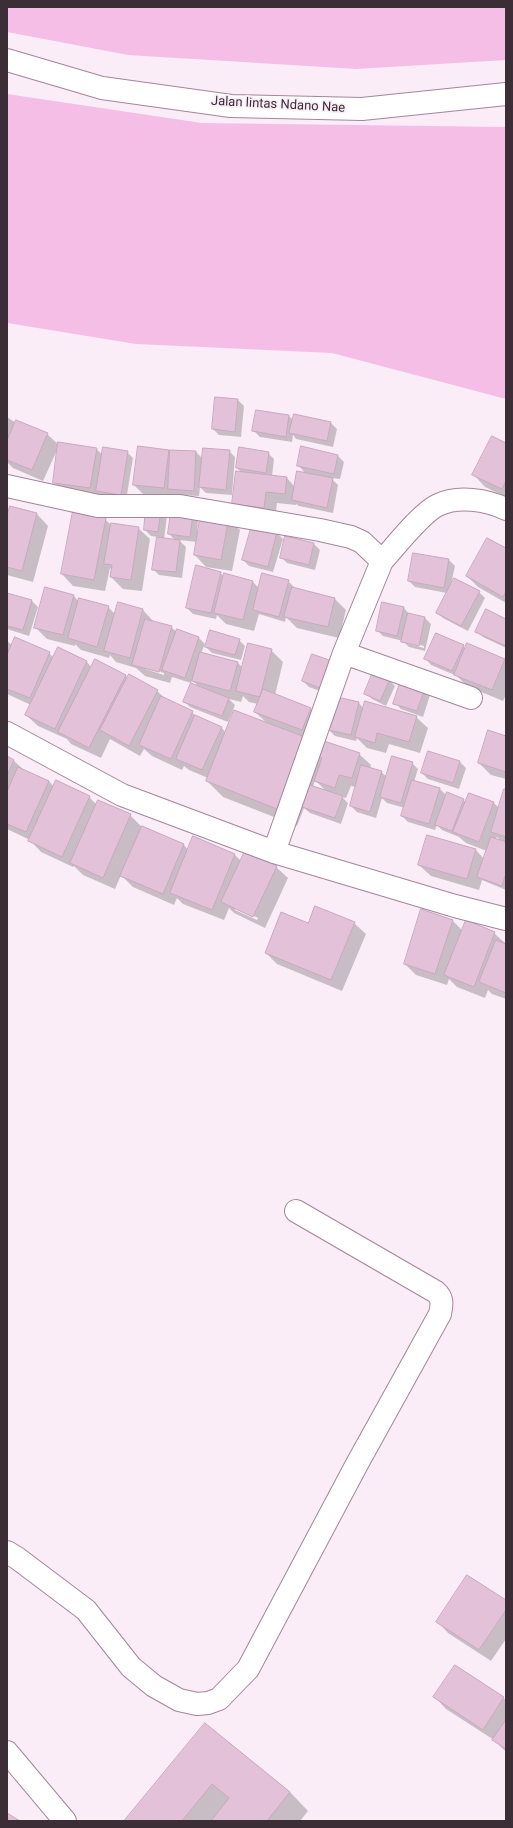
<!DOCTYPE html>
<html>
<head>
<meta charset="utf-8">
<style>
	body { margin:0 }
	#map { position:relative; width:513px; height:1828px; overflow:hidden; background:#fbedf7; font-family:Roboto,sans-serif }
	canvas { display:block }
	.frame { position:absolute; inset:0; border:8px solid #3b2e37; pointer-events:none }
</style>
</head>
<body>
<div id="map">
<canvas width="513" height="1828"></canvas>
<div class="frame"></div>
</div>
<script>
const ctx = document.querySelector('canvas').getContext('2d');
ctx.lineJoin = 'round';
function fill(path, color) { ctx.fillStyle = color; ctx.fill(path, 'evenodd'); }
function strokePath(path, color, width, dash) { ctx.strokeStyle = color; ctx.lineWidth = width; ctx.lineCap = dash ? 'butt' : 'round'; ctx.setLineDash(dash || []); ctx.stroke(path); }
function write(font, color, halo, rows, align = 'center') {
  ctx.font = font + ' Roboto,sans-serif'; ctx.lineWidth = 3.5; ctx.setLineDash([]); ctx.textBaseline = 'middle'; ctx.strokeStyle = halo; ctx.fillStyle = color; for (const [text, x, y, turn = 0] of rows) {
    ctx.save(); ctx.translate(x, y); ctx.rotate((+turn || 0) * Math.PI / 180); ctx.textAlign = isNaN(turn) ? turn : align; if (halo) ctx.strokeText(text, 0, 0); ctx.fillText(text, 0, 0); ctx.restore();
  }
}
const green = new Path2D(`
	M7,7H506V60L356,69L128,55L7,32Z
	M7,94L202,123L506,127V399L332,353L136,344L7,323Z`);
const shadow = new Path2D(`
	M238,400L244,406L241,437L219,435L213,429Z
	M289,416L293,420L331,423L337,429L333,447L296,439L293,435L292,442L260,437L254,431Z
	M7,417L16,423L47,434L59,445L96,449L103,455L127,452L133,458L126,501L65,494L54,482L58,448L43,481L13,468L7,462Z
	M506,444V497L485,487L474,475Z
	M168,451L171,454L196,452L203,459L229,451L235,457L232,495L206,493L200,487L199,496L176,495L175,500L145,496L134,485Z
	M268,453L274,459L272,476L287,478L295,487L305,473L298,465L338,456L344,462L340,479L331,478L338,485L333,513L299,506L296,504V505L277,503L275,519L233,503L242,473L237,468Z
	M10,507L37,514L48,526L33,582L7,575V520Z
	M147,508L167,516L164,539L176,541L169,534L192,515L198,521L197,533H199L228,519L240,530L232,571L206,567L195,555L197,542L179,540L186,547L182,578L159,575L153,569L158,537L151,536L145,530Z
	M105,519L110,524L138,528L150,539L142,591L123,589L111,577L112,570L110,568L105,591L73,586L62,574Z
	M277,533L283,539L273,572L249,566L243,560Z
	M314,544L320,550L315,570L287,563L281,557Z
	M506,550V603L478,587L467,576Z
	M449,560L455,566L451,584L479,592L485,598L468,631L443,618L437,612L447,593L415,587L409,581Z
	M220,572L224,577L253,582L260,589L288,581L294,587V589L335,599L346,610L339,638L297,628L286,617L285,622L259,614L254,631L226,624L217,615L216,619L193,614L187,608Z
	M46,589L74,596L79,602L108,607L115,614L143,610L154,622L171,627L177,632L178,630L199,638L205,644L201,653L238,663L243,668L271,650L283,662L275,695L310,709L322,720L313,741L359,754L371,765L370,769L381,772L387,777L412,763L418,769L414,782L440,789L447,796L463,800L466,802L469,794L494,803L499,808L506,790V890L482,880L479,890L431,876L419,865L476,850L484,859L487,851L466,843L459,837L442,830L437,825L435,830L408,822L402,816L405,808L387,803L382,798L376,818L357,812L351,806L356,787L351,786L346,798L342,797L348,803L341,824L310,813L304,808L297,826L223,797L207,781L208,778L189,770L184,766L182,770L152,756L144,749L140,756L110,739L101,758L71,744L67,739L38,726L26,715L31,705L7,694V641L12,645L49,653L54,658L59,649L87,662L92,668L126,676L128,678L157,691L167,700L192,712L198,718L222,728L226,733L268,724L255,712L258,704L249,702L243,696L241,702L229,699L235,705L228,722L190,707L184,701L200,688L192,680L191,683L172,677L170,683L145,676L136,668L116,662L110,655L109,658L81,650L75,644V646L47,639L35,627ZM145,667L164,673V675L145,669ZM315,780L327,792L313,787ZM497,837L502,842L495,840Z
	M7,594L32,601L38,607L29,636L7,629Z
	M404,608L410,615L425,618L431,624L425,651L409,647L403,641L383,636L377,630ZM408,642L424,646V648L408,644Z
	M506,620V648L483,637L477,631Z
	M239,640L245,646L241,660L212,653L206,647Z
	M463,646L466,649L506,661V695L503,701L467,686L457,676L431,665L426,659Z
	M312,655L328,694L309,687L303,681Z
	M389,680L395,686L386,706L372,699L366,693Z
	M402,681L430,695L423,717L401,709L395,703Z
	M338,698L359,703L364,709L416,717L428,728L420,753L389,744L386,753L367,748L357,738L356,741L335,736L329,730Z
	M506,737V779L491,775L479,763Z
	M7,757L14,761L24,770L49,781L54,787L89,797L97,805L130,815L142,827L184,845L188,850L234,854L241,861L276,867L288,878L265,928L234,913L229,908L224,920L183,904L177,898L174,905L133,887L121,875L115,889L83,875L74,866L73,867L41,852L30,840L7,829ZM235,907L258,918L257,920L235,910Z
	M460,762L466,768L459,789L428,779L422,773Z
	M452,920L463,931L494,933L506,944V999L492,994L488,990L485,998L457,987L449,979L447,985L416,975L405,964Z
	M354,923L366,934L342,991L277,964L266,953L309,924Z
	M506,1601V1639L491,1661L448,1633L437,1621Z
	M435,1697L503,1698L506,1700V1752L494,1740L446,1709Z
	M205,1724L290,1792L308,1811L300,1821H126Z`);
const building = new Path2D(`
	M215,397L238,399L235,432L212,429Z
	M256,410L289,415L286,437L252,431Z
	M294,414L331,422L327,441L289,433Z
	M16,420L48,433L32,470L7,460V441Z
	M492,436L506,443V481L502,489L472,475Z
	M58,442L97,448L90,488L53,483Z
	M138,446L169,450L164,488L133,485Z
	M301,446L338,455L334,474L297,466Z
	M103,447L128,451L121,495L96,491Z
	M239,447L269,452L266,473L236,468Z
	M203,448L230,450L226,490L199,487Z
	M170,450L196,451L194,491L168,489Z
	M236,471L287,477L285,494L266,492L264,508L232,504Z
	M297,471L333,478L327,508L292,500Z
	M10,506L37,513L22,571L7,567V516Z
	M146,507L161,509L158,532L144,530Z
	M73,511L106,518L94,580L61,574Z
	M171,512L193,514L190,537L168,534Z
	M201,513L229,518L221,560L194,555Z
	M111,523L139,527L131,580L110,577L112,565L104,564Z
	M252,525L277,532L268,567L242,560Z
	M285,536L314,543L309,565L280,558Z
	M157,537L180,540L176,572L152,570Z
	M487,538L506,548V591L503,597L466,576Z
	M413,553L449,559L444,588L408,581Z
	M196,565L221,572L211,613L186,608Z
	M224,573L253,581L243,620L214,613Z
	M262,573L289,580L279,617L253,610Z
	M454,578L480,591L461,626L436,613Z
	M45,587L74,595L63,635L34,628Z
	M292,587L335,598L328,627L284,617Z
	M7,593L32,600L23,630L7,626Z
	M79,598L109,606L97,647L68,638Z
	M118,602L143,609L130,658L104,651Z
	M382,602L404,607L397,636L376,631Z
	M486,609L506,619V646L475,632Z
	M408,613L425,617L419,646L401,642Z
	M145,619L172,626L159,672L132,665Z
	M177,629L199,637L185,678L162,670Z
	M210,630L240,639L235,655L205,647Z
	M436,633L464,645L452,671L424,659Z
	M15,637L50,652L30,698L7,689V655Z
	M248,643L272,649L260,697L236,691Z
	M467,643L505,659L492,690L454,675Z
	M58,647L87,661L55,729L25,715Z
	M200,652L238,662L230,691L192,681Z
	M312,654L332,661L322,689L302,681Z
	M95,659L126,675L89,748L58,732Z
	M373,672L390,679L380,701L364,694Z
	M129,674L158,690L129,746L100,730Z
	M401,680L425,688L417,711L393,704Z
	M191,683L229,698L222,716L183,702Z
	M263,689L311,708L302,730L254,712Z
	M161,696L193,711L171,759L139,745Z
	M337,697L359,702L351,735L328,730Z
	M365,701L417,716L409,742L377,733L375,743L355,737Z
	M234,710L310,739L282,811L206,781Z
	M195,715L222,727L202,770L176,759Z
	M488,730L506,736V772L478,763Z
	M321,740L360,753L352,778L339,775L335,788L314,781L322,758L316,755Z
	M428,751L460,761L453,783L421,773Z
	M7,756L14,760L7,776Z
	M392,756L413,762L401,803L380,797Z
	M361,765L382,771L370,812L350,806Z
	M18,767L49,781L26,832L7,824V792Z
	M56,780L90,796L62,857L28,841Z
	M412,780L440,788L429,824L401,816Z
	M310,785L343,796L335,818L302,807Z
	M504,789H506V837L491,832Z
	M447,792L464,799L452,831L435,825Z
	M469,793L494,802L479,842L453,832Z
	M98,800L131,814L103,878L70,863Z
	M142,826L184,844L163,894L120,876Z
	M427,835L476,849L467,879L418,865Z
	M193,836L235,854L212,910L170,893Z
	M491,837L506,842V873L502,886L477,877Z
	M245,851L277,866L253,917L221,902Z
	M315,906L355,922L331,980L265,953L281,912L308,923Z
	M421,909L453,920L435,974L404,964Z
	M466,920L495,932L474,987L444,975Z
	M496,940L506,944V993L479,982Z
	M467,1575L506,1600V1610L479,1650L436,1622Z
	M455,1665L504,1697L483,1730L433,1697Z
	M506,1720V1749L492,1740Z
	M205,1723L290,1792L267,1821H211L229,1798L212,1784L182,1821H124Z
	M7,1813L20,1821H7Z`);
const minor = new Path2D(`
	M7,60L102,88L231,106L362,109L506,94
	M7,486L98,506H180L320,530L351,537L362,542L382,561L344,653L274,852
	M382,561C394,548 422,512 438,505C458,495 487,500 506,509
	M344,653L471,698
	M7,733L122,795L274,852L455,906L506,919
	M7,1552L17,1558L86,1610L131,1667L154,1686L179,1700L197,1704L208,1703L219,1699L248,1669L357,1464L440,1314C442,1305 443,1298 436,1292L296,1211
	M7,1752L65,1821`);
const streetNames = [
	["Jalan lintas Ndano Nae",278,105,3]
];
fill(green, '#f5bee6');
fill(shadow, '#0003');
fill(building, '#e2c1d9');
strokePath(building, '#c8a7bf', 1);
strokePath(minor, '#a4859c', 24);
strokePath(minor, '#fff', 22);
write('13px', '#3b2e37', '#fbedf7', streetNames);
</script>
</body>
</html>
